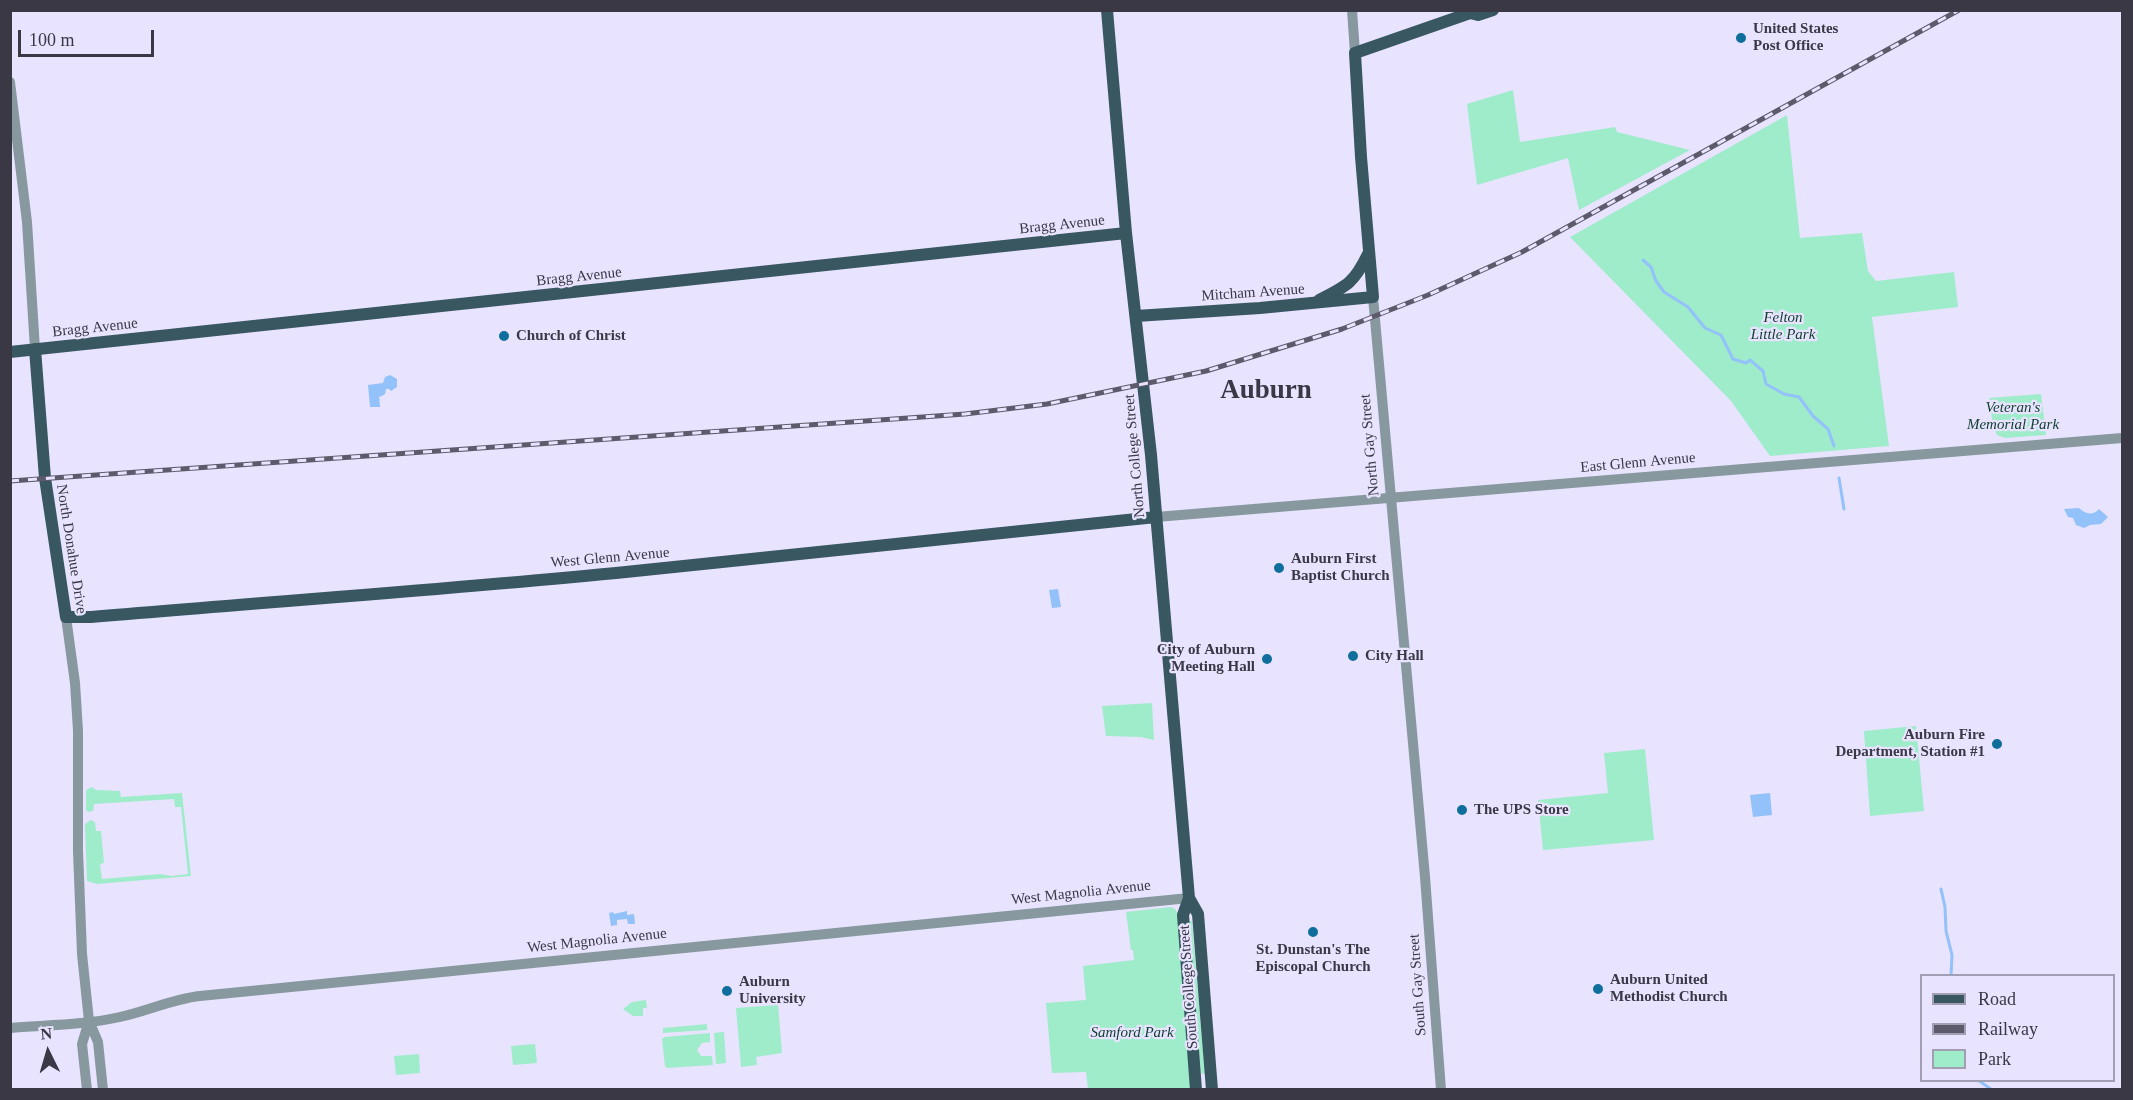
<!DOCTYPE html>
<html>
<head>
<meta charset="utf-8">
<style>
	body { margin:0 }
	#map { position:relative; width:2133px; height:1100px; overflow:hidden; background:#e8e3ff; font-family:"Times New Roman",serif }
	canvas { display:block }
	.frame { position:absolute; inset:0; border:12px solid #3a3845; pointer-events:none }
	.legend { position:absolute; left:1920px; top:974px; width:195px; height:108px; box-sizing:border-box; background:#e8e3ff; border:2px solid #a29fb5; margin:0; padding:8px 10px; list-style:none; font-size:18px; color:#3a3845 }
	.legend li { display:flex; align-items:center; gap:12px; height:30px }
	.legend b { width:30px; border:2px solid #a29fb5 }
	.north { position:absolute; left:18px; top:1022px; width:60px; height:60px; -webkit-text-stroke:4px #e8e3ff; paint-order:stroke; rotate:355deg; font-size:16px; font-weight:700; line-height:24px; text-align:center; color:#3a3845 }
	.north::after { content:''; display:block; margin:auto; width:21px; height:27px; background:#3a3845; clip-path:polygon(50% 0,100% 100%,50% 72%,0 100%) }
	.scale { position:absolute; left:18px; top:30px; width:136px; height:27px; box-sizing:border-box; border:3px solid #3a3845; border-top:0; padding-left:8px; font-size:18px; line-height:21px; white-space:nowrap; color:#3a3845; -webkit-text-stroke:4px #e8e3ff; paint-order:stroke }
</style>
</head>
<body>
<div id="map">
<canvas width="2133" height="1100"></canvas>
<div class="frame"></div>
<ul class="legend">
<li><b style="height:8px;background:#385761"></b>Road</li>
<li><b style="height:8px;background:#5d5b6b"></b>Railway</li>
<li><b style="height:16px;background:#9fecca"></b>Park</li>
</ul>
<div class="north">N</div>
<div class="scale">100 m</div>
</div>
<script>
const ctx = document.querySelector('canvas').getContext('2d');
ctx.lineJoin = 'round';
function fill(path, color) { ctx.fillStyle = color; ctx.fill(path, 'evenodd'); }
function strokePath(path, color, width, dash) { ctx.strokeStyle = color; ctx.lineWidth = width; ctx.lineCap = dash ? 'butt' : 'round'; ctx.setLineDash(dash || []); ctx.stroke(path); }
function write(font, color, halo, rows, align = 'center') {
  ctx.font = font + ' "Times New Roman",serif'; ctx.lineWidth = 4.5; ctx.setLineDash([]); ctx.textBaseline = 'middle'; ctx.strokeStyle = halo; ctx.fillStyle = color; for (const [text, x, y, turn = 0] of rows) {
    ctx.save(); ctx.translate(x, y); ctx.rotate((+turn || 0) * Math.PI / 180); ctx.textAlign = isNaN(turn) ? turn : align; if (halo) ctx.strokeText(text, 0, 0); ctx.fillText(text, 0, 0); ctx.restore();
  }
}
const green = new Path2D(`
	M1513,90L1520,142L1615,127L1617,132L1690,150L1579,210L1568,158L1477,185L1467,104Z
	M1787,115L1800,238L1862,233L1868,271L1876,281L1954,272L1958,307L1872,317L1889,446L1770,456L1731,401L1570,237Z
	M2041,394L2046,435L2005,438L1997,435L1993,426L1989,398Z
	M1152,703L1154,740L1141,737L1106,736L1102,706Z
	M1916,726L1924,811L1870,816L1864,731Z
	M1645,749L1654,840L1543,850L1538,800L1608,793L1604,753Z
	M92,787L96,790L120,791L121,797L182,793L191,876L97,884L87,881L85,824L91,820L95,822L96,831H101L104,863L100,864L102,879L160,874L172,876L188,874L181,807H175L174,799L94,804L93,811L88,812L86,810V790Z
	M1171,907L1175,909L1178,914L1193,1089H1088L1086,1072L1052,1073L1046,1003L1086,1000L1083,966L1134,960L1133,950H1131L1126,912Z
	M1188,921H1192L1205,1074L1201,1073Z
	M646,1000L647,1008H643V1016H633L623,1009L632,1002Z
	M778,1005L782,1053L756,1057L757,1065L741,1067L736,1008Z
	M707,1024V1030L663,1033V1028Z
	M724,1032L726,1063L716,1064L714,1033Z
	M710,1033V1042L702,1043L697,1050L701,1056H712L713,1065L667,1068L665,1066L662,1039L665,1037Z
	M535,1044L537,1063L513,1065L511,1046Z
	M419,1054L420,1073L396,1075L394,1056Z`);
const water = new Path2D(`
	M390,375L397,379V387L391,391L389,389H386L385,394L380,397L379,395L380,407H370L368,385L383,383L385,377Z
	M2079,508C2085,514 2093,516 2099,509L2108,517L2101,524L2090,525L2084,528L2076,525L2073,518L2068,517L2064,509Z
	M1058,589L1061,607L1052,608L1049,590Z
	M1770,793L1772,815L1753,817L1750,795Z
	M627,911V915L634,914L635,924H628L627,919L617,920V925L611,926L609,913L613,912L614,914Z`);
const stream = new Path2D(`
	M1643,260L1651,267L1656,281L1664,292L1688,307L1705,328L1721,335L1733,359L1746,363L1750,360L1763,371L1766,384L1784,394L1799,397L1813,416L1828,429L1834,446
	M1839,478L1844,509
	M1941,889L1945,907L1946,931L1952,955L1951,976
	M1978,1080L1992,1090`);
const minor = new Path2D(`
	M1352,10L1355,53
	M10,82L27,222L35,349
	M1373,297L1425,877L1441,1090
	M1156,517L2122,438
	M66,617L75,683L78,731V851L82,954L89,1021L98,1042L103,1090
	M10,1028C47,1025 85,1025 120,1017C148,1011 172,999 200,996L1189,898
	M87,1090L82,1044L89,1021`);
const major = new Path2D(`
	M1107,10L1126,233L1151,455L1189,898L1198,914L1212,1090
	M1319,300C1347,286 1354,283 1368,254
	M1136,316L1260,308L1373,297L1361,157L1355,53L1470,13L1478,15L1493,10
	M35,349L45,478L66,617H91C266,602 441,590 616,573C796,556 976,534 1156,517
	M10,352L1126,233
	M1189,898L1183,915L1196,1090`);
const rail = new Path2D(`
	M10,481L965,414L1047,404L1206,371L1342,329L1428,295L1522,252L1959,10`);
const markers = [
	[1741,38,6,"#0f6e9c"],
	[504,336,6,"#0f6e9c"],
	[1279,568,6,"#0f6e9c"],
	[1353,656,6,"#0f6e9c"],
	[1267,659,6,"#0f6e9c"],
	[1997,744,6,"#0f6e9c"],
	[1462,810,6,"#0f6e9c"],
	[1313,932,6,"#0f6e9c"],
	[1598,989,6,"#0f6e9c"],
	[727,991,6,"#0f6e9c"]
];
const poiNames = [
	["United States",1753,29],
	["Post Office",1753,46],
	["Church of Christ",516,336],
	["Auburn First",1291,559],
	["Baptist Church",1291,576],
	["City of Auburn",1255,650,"right"],
	["Meeting Hall",1255,667,"right"],
	["City Hall",1365,656],
	["Auburn Fire",1985,735,"right"],
	["Department, Station #1",1985,752,"right"],
	["The UPS Store",1474,810],
	["St. Dunstan's The",1313,950,"center"],
	["Episcopal Church",1313,967,"center"],
	["Auburn United",1610,980],
	["Methodist Church",1610,997],
	["Auburn",739,982],
	["University",739,999]
];
const streetNames = [
	["Bragg Avenue",1062,225,-6],
	["Bragg Avenue",579,277,-6],
	["Mitcham Avenue",1253,293,-4],
	["Bragg Avenue",95,328,-6],
	["North Gay Street",1370,445,-95],
	["North College Street",1135,456,-95],
	["East Glenn Avenue",1638,463,-5],
	["North Donahue Drive",71,549,81],
	["West Glenn Avenue",610,558,-5],
	["West Magnolia Avenue",1081,893,-6],
	["West Magnolia Avenue",597,941,-6],
	["South Gay Street",1418,985,-94],
	["South College Street",1189,987,-94]
];
const parkNames = [
	["Felton",1783,318],
	["Little Park",1783,335],
	["Veteran's",2013,408],
	["Memorial Park",2013,425],
	["Samford Park",1132,1033]
];
const townNames = [
	["Auburn",1266,391]
];
fill(green, '#9fecca');
fill(water, '#93c1fa');
strokePath(stream, '#93c1fa', 3);
strokePath(minor, '#87989e', 10);
strokePath(major, '#385761', 12);
strokePath(rail, '#5d5b6b', 5);
strokePath(rail, '#e8e3ff', 3, [9]);
for (const [x, y, r, color] of markers) { const dot = new Path2D(); dot.arc(x, y, r, 0, 2 * Math.PI); ctx.fillStyle = color; ctx.fill(dot); strokePath(dot, '#e8e3ff', 2); }
write('bold 15px', '#3a3845', '#e8e3ff', poiNames, 'left');
write('15px', '#3a3845', '#e8e3ff', streetNames);
write('italic 15px', '#0e3d2c', '#e8e3ff', parkNames);
write('bold 27px', '#3a3845', '#e8e3ff', townNames);
</script>
</body>
</html>
